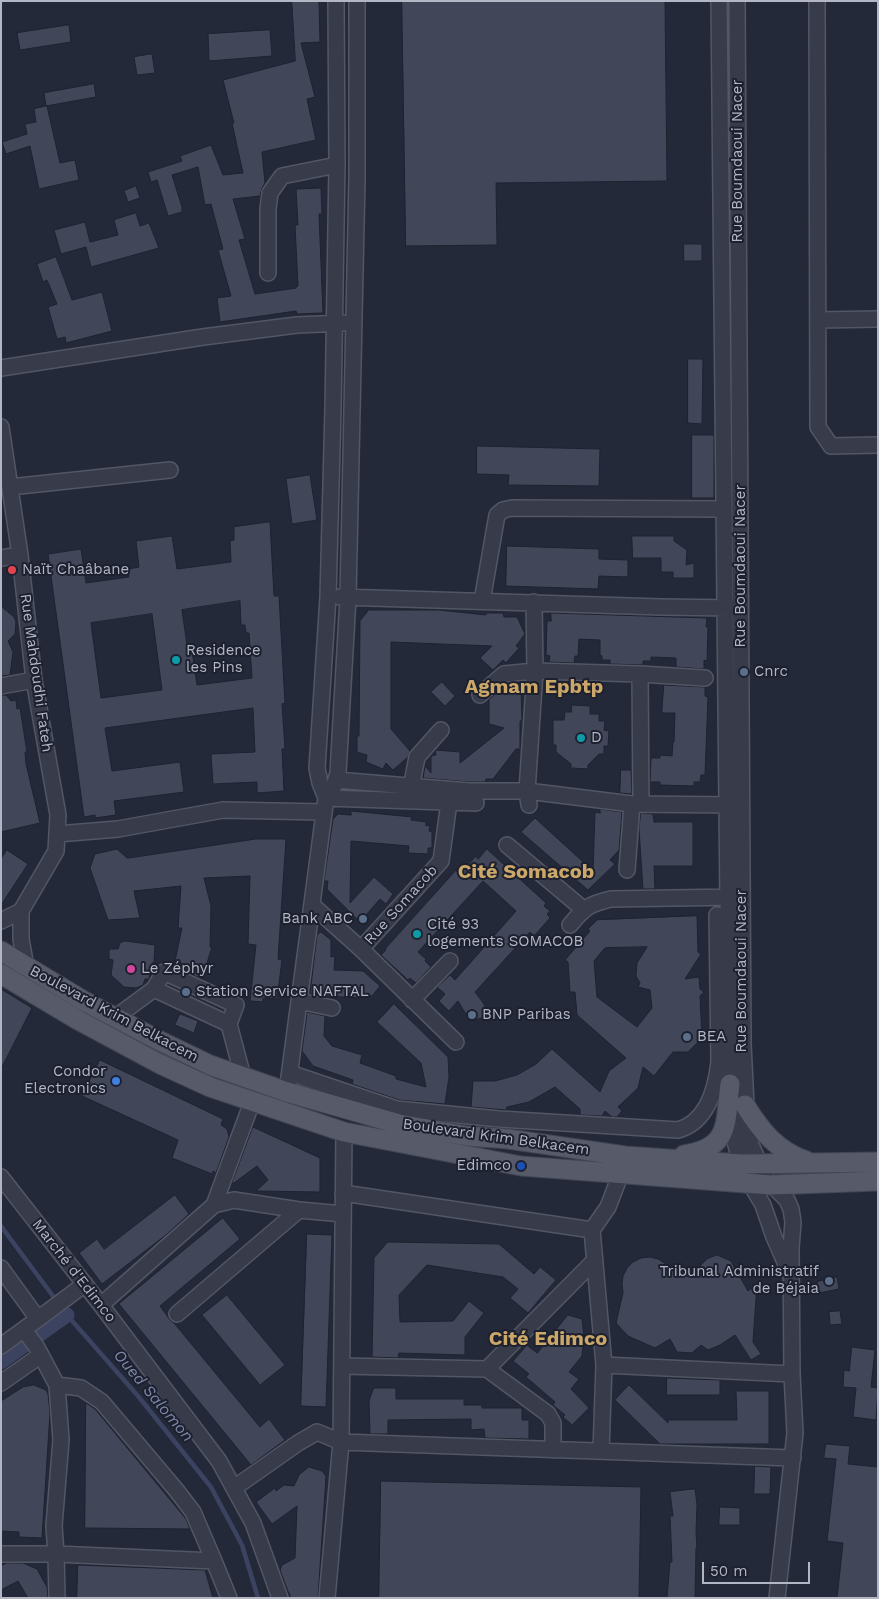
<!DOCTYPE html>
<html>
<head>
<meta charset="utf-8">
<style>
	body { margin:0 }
	#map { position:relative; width:879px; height:1599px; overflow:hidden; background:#242939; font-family:"Work Sans",sans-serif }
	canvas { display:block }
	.frame { position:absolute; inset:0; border:2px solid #b3b6c5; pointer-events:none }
	.scale { position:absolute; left:702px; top:1562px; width:108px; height:22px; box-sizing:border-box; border:2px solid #b3b6c5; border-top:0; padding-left:6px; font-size:15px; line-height:18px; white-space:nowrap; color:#b3b6c5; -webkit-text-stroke:4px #1d202e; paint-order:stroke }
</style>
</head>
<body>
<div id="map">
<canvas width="879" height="1599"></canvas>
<div class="frame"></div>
<div class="scale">50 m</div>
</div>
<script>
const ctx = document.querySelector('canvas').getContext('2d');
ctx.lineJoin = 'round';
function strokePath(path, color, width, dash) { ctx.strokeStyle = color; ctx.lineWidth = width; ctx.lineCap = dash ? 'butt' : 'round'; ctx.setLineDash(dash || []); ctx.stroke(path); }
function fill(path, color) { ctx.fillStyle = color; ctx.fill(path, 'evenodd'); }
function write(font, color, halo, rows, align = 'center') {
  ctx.font = font + ' "Work Sans",sans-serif'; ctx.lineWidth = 4; ctx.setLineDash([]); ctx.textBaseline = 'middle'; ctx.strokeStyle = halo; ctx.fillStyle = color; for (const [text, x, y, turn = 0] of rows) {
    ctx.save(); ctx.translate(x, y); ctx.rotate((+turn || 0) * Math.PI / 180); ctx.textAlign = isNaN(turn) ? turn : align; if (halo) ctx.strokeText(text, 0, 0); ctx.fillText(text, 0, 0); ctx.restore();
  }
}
const stream = new Path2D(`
	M1,1226L67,1315L138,1396L211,1487L242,1545L258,1598`);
const canal = new Path2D(`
	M1,1362L67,1315`);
const building = new Path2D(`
	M292,1H319L320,42L301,43L315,97L307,99L316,140L262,152L265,183L262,188L260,196L233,199L245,239L239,240L255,294L296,288V287L298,286L295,225H298L296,189L321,188L322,214H319L323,313L297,314L296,311L220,322L217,298L231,296L218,250L223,249L211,204L205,205L198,167L172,175L182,207V212L168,216L157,180L151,182L148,172L182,161L180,156L211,145L223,175L243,173L232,123H234L223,80L295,61Z
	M402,1H665L667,181L496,183L497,245L406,246Z
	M69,25L71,42L20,50L17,33Z
	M270,30L272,56L209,61L208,34Z
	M152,54L155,73L137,75L134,57Z
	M94,84L96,97L46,106L44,93Z
	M47,106L60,163L75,160L79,180L39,189L30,146L6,154L2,142L27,134L25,124L36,122L34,109Z
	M136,186L140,198L128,202L124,191Z
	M136,213L140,226L149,223L159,248L91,267L86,247L61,254L54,230L85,222L90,242L118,235L114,220Z
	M684,244H702V261H684Z
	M56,257L72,300L102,292L112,331L66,343L65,337L57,339L48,307L57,304L47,280L43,282L37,264Z
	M688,359H703L702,424L688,423Z
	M692,435H714V498H692Z
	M477,446L600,449L599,486L508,485L509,475L477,474Z
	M310,475L317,520L292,524L286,479Z
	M270,522L274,596H279L285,703L282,704L285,749H282L284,791L257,793V782L213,784L211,754L255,752L253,708L105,728L112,771L180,762L184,792L114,801L116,815L95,818V815L84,817L48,554L81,549L86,583L129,577L128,569L139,567L136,541L172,536L177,569L231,562L230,541L234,540V527ZM240,601L241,625H245L246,633H249L252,678L197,685L191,644L187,645L182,610ZM152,614L162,690L101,698L91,623Z
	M632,536H674V541L687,550L686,565L694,563V578H673V572H661V558H633Z
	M507,546L599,549V559L628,560V577L599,576L598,589L506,586Z
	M1,606L14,617L16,622L15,634L8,641L13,652L10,675L1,676Z
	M369,610H439L486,615V613H503L504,617H517L525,634L516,646L519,648L506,663L503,660L493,670L480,658L492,646L391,642V729L410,751L408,757L393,770L386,763L383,769L366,762L367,755L357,752V736H359L360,621Z
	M551,613L707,618L706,627H708L707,661L704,660V669L676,667V658L651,657V661H643V665L610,664V660H602V656L600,655V640L579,639L578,656H575L574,663L549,662L550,656L546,655L547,621H551Z
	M442,682L455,696L445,706L431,692Z
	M664,685L705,687V696L708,697L705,775H701L700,782H694V786L660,785V782H650L651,758H660V755L672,756L673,742H674L675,713H662Z
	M503,687H521L522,721H520V749H516L493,779H486L485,782H469L423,778L425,766L431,773V756L436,755L435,750L460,752V763L504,728L489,724V700Z
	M1,695H6L11,701L16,700L17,709L20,708L27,752H25L26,764L40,823L1,832Z
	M572,705L590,706V714H599V721H605L604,730L609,731L608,746H604V754H599L588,765V769L571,768V764L556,752V745H553V720H564L565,712H571Z
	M621,770H631L632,794L620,793Z
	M600,809L622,812L619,850L610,860L615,864L588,890L521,832L535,818L593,871L595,812L600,813Z
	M351,811L412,817L411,820L426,822V826L430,825L429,831L432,832V848H428V854L408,853L409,846L351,841L350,903L374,877L393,894L386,904L380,899L360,922L327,889L328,881H324L333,819L338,814L351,815Z
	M641,813L653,814L654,822H693V866H654L655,889H643L639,829Z
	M256,839H286L278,959L282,960L277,999L263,998V1002L250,1001L256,945L248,944L250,876L204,878L211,906L210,947H212L202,979L179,969L181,962L175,961L182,928H178L181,886L134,891L140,918L108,920L90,868L95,854L117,849L127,858Z
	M487,849L546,903L544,906L550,911L547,914L550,918L534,936L530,932L475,992L484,1004L486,1010L482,1018L474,1020L467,1016L458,1001L449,1011L439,1001L445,994L437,987L450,975L455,980L516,911L483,881L418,952L426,959L425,961L431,967L416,983L410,978L408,980L381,955L386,950L385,949L456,870L457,872L460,869L462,871L476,856L478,859Z
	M7,850L28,864L1,905V859Z
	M697,916L698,952L701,954L685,979L699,977L700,989L704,992L700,996L702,1038L688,1052H673L654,1076L643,1067L638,1088L618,1107L622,1111L617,1117H612L605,1111L602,1116L580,1115V1109L555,1087L529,1102L507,1107L506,1110L471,1107L473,1081H495L517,1075L536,1064L552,1049L600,1092L609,1071L626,1058L577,1015L575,992H570L568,962L565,960L590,931L588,929L597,920ZM647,947L637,963L636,976L640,983L638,987L650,990L652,1008L637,1027L597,997L594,961L605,948Z
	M321,932L331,940V957L335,956L334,970L363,971L380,986L372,996L360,995V998L327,996V997L310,994L317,935Z
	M125,941L155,945L154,963H152L149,979H145L143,985L136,988L124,987L111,975L113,960L109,959V949H118L120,943Z
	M1,989L32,1008L1,1069Z
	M394,1004L448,1057L449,1077L445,1104L399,1100L352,1084L353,1080L313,1066L302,1051L307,1012L325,1016L324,1036L332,1046L362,1055L360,1063L396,1076V1079L426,1087L421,1063L377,1022Z
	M180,1014L198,1021L194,1033L175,1025Z
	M100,1060L223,1119L221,1125L227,1129L229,1137L216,1173L213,1171L212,1174L172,1158L178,1140L82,1096Z
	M253,1127L320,1158V1192L256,1191L268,1180L257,1166L234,1183H232Z
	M175,1195L189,1214L166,1235L102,1284L79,1253L97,1239L104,1249Z
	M223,1218L240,1239L160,1306L170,1320L174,1323L260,1427L269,1419L285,1440L251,1465L119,1304Z
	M307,1234L332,1235L326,1407L301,1406Z
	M388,1242L499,1244L534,1274L540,1267L556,1280L528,1313L510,1298L518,1289L503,1277L427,1265L399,1295L400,1322L453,1321L469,1301L484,1313L465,1337V1355L399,1353L398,1358L372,1357L374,1258Z
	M717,1255L731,1261L748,1291L757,1284L753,1342L761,1354L751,1360L735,1335L720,1345L708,1350L701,1345L692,1353L677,1352L670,1339L655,1348L628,1336L616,1323L623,1293L622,1284L623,1276L627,1268L633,1262L641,1258L650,1257L658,1259L666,1264L671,1270L689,1277L707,1259Z
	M837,1277L839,1289L819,1293L817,1282Z
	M227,1295L285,1365L260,1385L202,1315Z
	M840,1311L842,1324L830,1325L829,1312Z
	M568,1315L582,1319L584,1337L582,1356L569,1372L579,1379L571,1389L589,1408L572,1425L563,1417L565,1415L553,1405L555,1402L526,1377L529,1374L513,1361L527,1345L537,1353Z
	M852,1347L875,1350L871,1387L878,1388L876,1420L853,1417L856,1388L843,1387L844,1370L849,1371Z
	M667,1378L720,1380V1395H667Z
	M34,1385L46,1390L48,1394L50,1413L42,1538L19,1537V1532L1,1531V1401L23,1387Z
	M629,1385L668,1423V1420H737L736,1391H769V1444H660L615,1400Z
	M374,1388H396V1399H464V1405H482V1408H522V1420H529V1439L485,1438L484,1429L471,1430V1419L388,1420V1434H370L369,1401Z
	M86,1403L95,1409L186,1519L190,1529L85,1528Z
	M826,1444L850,1446L848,1464L878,1467V1598H837L843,1543L827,1541L836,1459L824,1458Z
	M755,1466L771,1467L770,1494H754Z
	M309,1467L322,1471L326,1476L318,1598H290V1594H289L280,1570L282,1565L295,1558L297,1506L272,1524L256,1502L275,1488L276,1491L284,1485L294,1486L299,1475Z
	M381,1481L641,1487L639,1598H379Z
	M695,1489L697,1504L696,1532L697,1548H696L695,1598H667L670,1562H672L670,1516H673L670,1492Z
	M720,1507L740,1508V1525H719Z
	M7,1563H23L37,1569L47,1587L48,1598H28L18,1581L1,1590V1566Z
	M78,1565L205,1570L213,1598H77Z`);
const minor = new Path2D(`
	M719,1L730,1102L734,1138L743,1171L763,1205L774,1237L788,1269
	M737,1L743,1044L747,1125L751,1145L766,1179L787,1200L791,1209L793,1222L791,1248L792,1374L795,1433L777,1598
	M817,1L818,427L831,446L878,445
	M268,273V209L270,193L282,176L337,165
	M818,320L878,319
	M1,368L203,337L297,325L344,323
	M1,427L20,555L34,680L58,815L56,851L21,911V939L26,967
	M10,487L170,470
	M1,558L20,555
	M340,597L661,607L734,608
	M482,601L497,515L503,510L512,508L724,509
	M640,674L641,804
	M1,686L34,680
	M480,695L504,674L535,671L640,674L705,678
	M336,780L469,791H527L632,804
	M410,794L417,757L441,730
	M326,798L320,783L317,768L328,597L333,409L337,165L336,1
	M326,798L476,803
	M529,805L527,791L535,671L534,602
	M57,834L118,829L223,810L324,812
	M507,845L583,909
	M627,870L632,804L735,805
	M312,905L361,949L456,1042
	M1,921L21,911
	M570,925C584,908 589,904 611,899L736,897
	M361,949L441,861L449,802
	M154,989L164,972L236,1005L229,1024
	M412,1000L450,961
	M299,1001L332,1008
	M116,1017L154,989L229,1024L243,1077
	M290,1073L397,1109L499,1119L678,1130C707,1122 716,1089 719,1062L717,915
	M287,1092L326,798L334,786L338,773L348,598L357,177V1
	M1,1177L101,1305L219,1461L253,1523L280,1598
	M343,1193L592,1230L608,1207L621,1173
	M214,1205L252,1102
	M592,1230L604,1365
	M1,1268L38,1319L1,1346
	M101,1305L214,1205L234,1200L299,1210L343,1214
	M177,1314L299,1210
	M38,1319L85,1284
	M24,1330L36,1346L57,1385L61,1440L54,1526L56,1554L214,1561L229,1598
	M342,1366L487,1369L548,1414L553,1423V1450
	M487,1369L595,1260
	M1,1383L41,1355
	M57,1385L81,1388L102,1402L177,1491L193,1512L214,1561
	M601,1451L604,1365L792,1374
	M234,1488L298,1443L317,1432L341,1442L793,1458
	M1,1554H56L57,1598
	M327,1598L341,1442L344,1132`);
const major = new Path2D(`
	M1,951L84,1001L158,1040L210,1065L287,1092L399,1124L467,1136L508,1139L625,1156L741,1164L878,1162
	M1,974L78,1020L160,1064L210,1087L344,1132L521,1166L771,1185L878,1181
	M745,1105C760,1130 778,1152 807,1161
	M684,1155C731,1148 725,1123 730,1084`);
const markers = [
	[12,570,5,"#e0444e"],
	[176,660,5,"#0f9aa8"],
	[744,672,5,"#5c6f8a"],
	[581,738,5,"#0f9aa8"],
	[363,919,5,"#5c6f8a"],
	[417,934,5,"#0f9aa8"],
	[131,969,5,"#d1479c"],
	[186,992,5,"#5c6f8a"],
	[472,1015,5,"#5c6f8a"],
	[687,1037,5,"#5c6f8a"],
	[116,1081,5,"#3f7fe0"],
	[521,1166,5,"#1a4fb4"],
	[829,1281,5,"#5c6f8a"]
];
const streetNames = [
	["Rue Boumdaoui Nacer",738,161,-90],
	["Rue Boumdaoui Nacer",741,566,-90],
	["Rue Mahdoudhi Fateh",36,673,82],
	["Rue Somacob",401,905,-48],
	["Rue Boumdaoui Nacer",742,971,-90],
	["Boulevard Krim Belkacem",114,1014,28],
	["Boulevard Krim Belkacem",496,1137,8],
	["Marché d'Edimco",74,1271,52]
];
const poiNames = [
	["Naït Chaâbane",22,570],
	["Residence",186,651],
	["les Pins",186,668],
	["Cnrc",754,672],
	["D",591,738],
	["Bank ABC",353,919,"right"],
	["Cité 93",427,925],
	["logements SOMACOB",427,942],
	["Le Zéphyr",141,969],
	["Station Service NAFTAL",196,992],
	["BNP Paribas",482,1015],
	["BEA",697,1037],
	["Condor",106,1072,"right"],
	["Electronics",106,1089,"right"],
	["Edimco",511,1166,"right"],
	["Tribunal Administratif",819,1272,"right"],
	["de Béjaia",819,1289,"right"]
];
const waterNames = [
	["Oued Salomon",153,1396,50]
];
const districtNames = [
	["Agmam Epbtp",534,687],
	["Cité Somacob",526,872],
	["Cité Edimco",548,1339]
];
strokePath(stream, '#3b4361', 4.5);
strokePath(canal, '#3b4361', 15);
fill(building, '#414659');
strokePath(building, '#1f2230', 1);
strokePath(minor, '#535664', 18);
strokePath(major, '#414452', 21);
strokePath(minor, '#383b49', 15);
strokePath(major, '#565a69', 19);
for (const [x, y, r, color] of markers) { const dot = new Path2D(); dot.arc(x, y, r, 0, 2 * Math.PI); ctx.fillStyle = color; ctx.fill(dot); strokePath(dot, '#1d202e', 2); }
write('15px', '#b3b6c5', '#1d202e', streetNames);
write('15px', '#b3b6c5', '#1d202e', poiNames, 'left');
write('italic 16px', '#7d87aa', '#1d202e', waterNames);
write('bold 20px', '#cba769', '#1d202e', districtNames);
</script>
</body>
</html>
